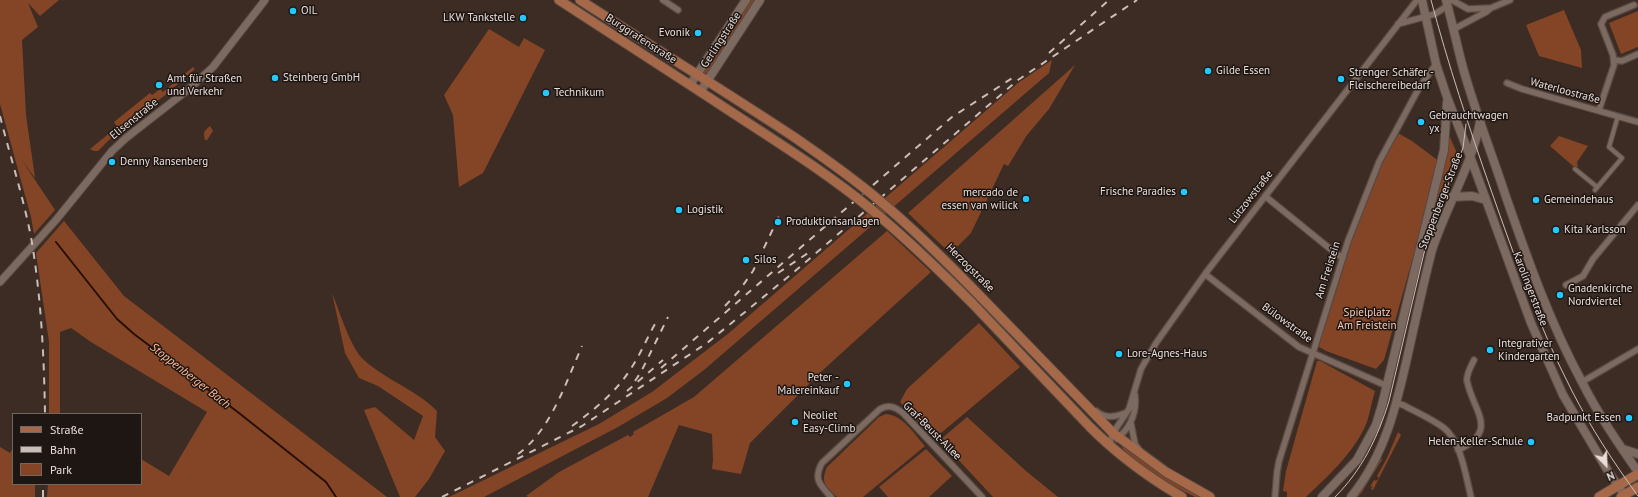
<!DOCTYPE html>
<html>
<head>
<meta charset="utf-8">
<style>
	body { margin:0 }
	#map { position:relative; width:1638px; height:497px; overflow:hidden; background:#3d2c24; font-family:"PT Sans",sans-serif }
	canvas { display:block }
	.legend { position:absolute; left:12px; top:413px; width:130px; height:72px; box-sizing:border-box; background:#1e1613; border:1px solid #706662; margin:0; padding:5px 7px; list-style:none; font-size:12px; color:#eaded9 }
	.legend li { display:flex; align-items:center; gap:8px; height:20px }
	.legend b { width:20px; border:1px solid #706662 }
	.north { position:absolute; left:1586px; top:445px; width:40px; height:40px; -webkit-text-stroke:3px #1e1613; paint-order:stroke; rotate:157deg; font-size:11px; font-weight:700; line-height:16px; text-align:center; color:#eaded9 }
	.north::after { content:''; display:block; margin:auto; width:14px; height:18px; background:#eaded9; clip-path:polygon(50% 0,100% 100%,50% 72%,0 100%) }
</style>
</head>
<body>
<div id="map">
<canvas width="1638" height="497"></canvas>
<ul class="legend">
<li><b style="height:5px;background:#a56849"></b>Straße</li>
<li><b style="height:5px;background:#cabeb8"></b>Bahn</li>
<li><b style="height:11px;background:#844526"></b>Park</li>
</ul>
<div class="north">N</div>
</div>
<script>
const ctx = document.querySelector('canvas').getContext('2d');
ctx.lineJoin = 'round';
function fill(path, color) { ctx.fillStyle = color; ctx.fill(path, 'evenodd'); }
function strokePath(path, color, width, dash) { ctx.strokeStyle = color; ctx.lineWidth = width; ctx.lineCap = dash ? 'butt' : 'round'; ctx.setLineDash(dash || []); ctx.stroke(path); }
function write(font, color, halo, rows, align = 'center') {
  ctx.font = font + ' "PT Sans",sans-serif'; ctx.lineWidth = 3; ctx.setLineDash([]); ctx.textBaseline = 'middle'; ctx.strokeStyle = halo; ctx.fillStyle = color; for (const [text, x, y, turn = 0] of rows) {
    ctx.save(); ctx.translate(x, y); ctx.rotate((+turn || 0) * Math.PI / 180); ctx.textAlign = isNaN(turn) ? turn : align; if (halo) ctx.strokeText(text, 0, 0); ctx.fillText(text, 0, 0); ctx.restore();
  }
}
const green = new Path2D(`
	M0,0H59L40,16L28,3L38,27L22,40L26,115L35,178L21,159L55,210L34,234L31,217L0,104Z
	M747,0H760L708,81L697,75Z
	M1564,10L1581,50L1582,68L1539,56L1526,25Z
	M1638,11V47L1621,54L1609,23Z
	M489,29L519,47L524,38L545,50L483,173L459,187L453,115L444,95Z
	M1052,60L1049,73L704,370L667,398L618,427L484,497H449L599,424L652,392L729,333L1018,83Z
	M1075,65L1049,109L1027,135L1008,166L1004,164L971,233L954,250L956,254L954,257L908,213Z
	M193,67L195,69L164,96L120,129L98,151H94L90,149L117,127L114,122L150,93L152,95L160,89L163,92Z
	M210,126L213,131L207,140H205C203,132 204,131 210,126Z
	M1396,132L1412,141L1440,162L1384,360L1376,369L1326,351L1316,345C1339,273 1361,198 1396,132Z
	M1559,136L1588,146L1577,162L1578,167L1573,166L1550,146Z
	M1450,137L1458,156L1432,216Z
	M64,221L124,296L387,497H47L48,484H141V459L169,476L207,412L91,342L71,328L60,332V414H49V342L36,253Z
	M887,231L931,272L824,369L750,443L741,474L712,469L713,460L712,434L679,425L648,497H529L526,496L559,472L628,435L630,437L634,434L633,432L694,397Z
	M332,293C339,310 351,349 364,360C386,380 415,389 437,411L435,437L445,451L429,479L415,497H400L364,410L375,407L414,440L423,416L378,386L359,378L345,353Z
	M979,323L1020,367L935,438L900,402L907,389Z
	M1317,361H1320L1375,391C1372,401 1370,412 1367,422C1355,452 1329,475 1306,497H1287V492L1283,491L1286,471Z
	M886,414C903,415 914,434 925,446L863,497H837C826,486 820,483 827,467L879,417Z
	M967,417L1026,471L1058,497H993L940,440Z
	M1398,432L1401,435L1373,490L1371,489L1373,486L1370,487L1374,480L1376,481L1379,478L1377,476L1387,458Z
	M1121,445L1159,473L1202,497H1195C1174,486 1130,466 1121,445Z
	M0,447L10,453L13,448V484H35V497H0Z
	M926,449L952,476L929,497H888L879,487Z
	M1383,458L1362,492L1358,497H1356L1369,479L1380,460Z`);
const stream = new Path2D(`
	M56,242L117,319L134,334L239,413L326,482L336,497`);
const pedestrian = new Path2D(`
	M1575,169L1597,187
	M1595,190L1622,158L1609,147L1618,116`);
const minor = new Path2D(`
	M663,0L678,10
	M1452,0L1468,9L1491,8
	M1398,24L1435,14L1447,6
	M1454,29L1486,12L1491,8L1510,0
	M1614,60L1622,61L1638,54
	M1507,83L1522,89L1638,122
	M1599,110L1614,65L1613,55L1601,24L1605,17L1634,5
	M1265,196L1334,252L1343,258
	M1205,274L1299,347L1387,386
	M1566,285L1583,276L1593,259L1638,205
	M1582,382L1638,349
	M1396,403L1403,405C1416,412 1432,419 1444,428C1461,441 1466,477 1471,497
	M1096,411C1105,419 1115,417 1125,413
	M1131,424L1135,444L1140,451
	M1117,439C1131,427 1137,413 1135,395
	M1109,445L1113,433L1129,409L1141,369L1156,343L1205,274L1417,0
	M1458,450C1500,431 1473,411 1467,381C1466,375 1471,366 1474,360
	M831,497C820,485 813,479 822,463L880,409C889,404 895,407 903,413L982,497
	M1275,497L1277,472L1279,461L1348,241L1379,162L1419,88L1436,64`);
const tertiary = new Path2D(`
	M0,282L56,220L112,151L126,138L190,88L213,67L265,0`);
const secondary = new Path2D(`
	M1422,0L1436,64L1447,97L1470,156L1531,323L1563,395L1608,471L1626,497
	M1446,0C1452,22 1457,45 1463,68C1475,111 1492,154 1506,197C1528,260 1550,323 1582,382C1598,414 1618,443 1638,472
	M690,85L746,0
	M700,92L760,0
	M1452,197L1472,196L1486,200
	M1623,449L1638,454
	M1322,497L1357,460L1376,425L1382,405L1444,150L1447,102
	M1351,497C1387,453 1398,399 1410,345C1417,313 1424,281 1432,250C1446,207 1472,165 1480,122`);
const primary = new Path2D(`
	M559,0L710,98
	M580,0C651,46 723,90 794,137
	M980,296L1113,433L1166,472L1210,497
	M972,303L1090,427C1118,455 1148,477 1182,497
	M1599,497L1638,474
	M1621,497L1638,487`);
const tram = new Path2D(`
	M1431,0C1448,64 1469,127 1491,190C1515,258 1539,327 1572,391C1591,428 1614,463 1638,496
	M1335,497C1362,470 1378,437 1389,401L1429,232L1463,148L1466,124`);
const rail = new Path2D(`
	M1049,53L1109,0
	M0,116C10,156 23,196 31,237C41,295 44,355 45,414
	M778,273L808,253
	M725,306L739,291L753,271L781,212
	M661,368L952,117L1014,77
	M635,381L641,372L668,317
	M627,391L663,360
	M572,426C594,410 615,393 630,370C641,354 648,335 658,319
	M518,454C551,430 566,382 582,346
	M43,497V484
	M442,497L582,426L707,343L794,272L1018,80L1137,0`);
const primaryBridge = new Path2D(`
	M710,98C764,134 821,168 872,210C907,239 940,271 972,303
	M794,137C823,157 853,178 880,201C915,230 948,263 980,296`);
const markers = [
	[293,11,4,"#21c9fd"],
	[523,18,4,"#21c9fd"],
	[698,33,4,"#21c9fd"],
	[1208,71,4,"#21c9fd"],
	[275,78,4,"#21c9fd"],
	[1341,79,4,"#21c9fd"],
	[159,85,4,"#21c9fd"],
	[546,93,4,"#21c9fd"],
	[1421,122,4,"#21c9fd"],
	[112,162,4,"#21c9fd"],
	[1184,192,4,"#21c9fd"],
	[1026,199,4,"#21c9fd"],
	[1536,200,4,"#21c9fd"],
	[679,210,4,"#21c9fd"],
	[778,222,4,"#21c9fd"],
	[1556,230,4,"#21c9fd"],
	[746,260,4,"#21c9fd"],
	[1560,295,4,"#21c9fd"],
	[1490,350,4,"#21c9fd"],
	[1119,354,4,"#21c9fd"],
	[847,384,4,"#21c9fd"],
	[1629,418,4,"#21c9fd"],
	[795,422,4,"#21c9fd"],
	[1531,442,4,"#21c9fd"]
];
const poiNames = [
	["OIL",301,11],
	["LKW Tankstelle",515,18,"right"],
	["Evonik",690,33,"right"],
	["Gilde Essen",1216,71],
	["Strenger Schäfer -",1349,73],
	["Fleischereibedarf",1349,86],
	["Steinberg GmbH",283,78],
	["Amt für Straßen",167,79],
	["und Verkehr",167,92],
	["Technikum",554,93],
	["Gebrauchtwagen",1429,116],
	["yx",1429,129],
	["Denny Ransenberg",120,162],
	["Frische Paradies",1176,192,"right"],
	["mercado de",1018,193,"right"],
	["essen van wilick",1018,206,"right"],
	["Gemeindehaus",1544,200],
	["Logistik",687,210],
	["Produktionsanlagen",786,222],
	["Kita Karlsson",1564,230],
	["Silos",754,260],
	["Gnadenkirche",1568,289],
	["Nordviertel",1568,302],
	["Integrativer",1498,344],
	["Kindergarten",1498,357],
	["Lore-Agnes-Haus",1127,354],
	["Peter -",839,378,"right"],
	["Malereinkauf",839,391,"right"],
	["Neoliet",803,416],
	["Easy-Climb",803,429],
	["Badpunkt Essen",1621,418,"right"],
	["Helen-Keller-Schule",1523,442,"right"]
];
const streetNames = [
	["Burggrafenstraße",641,39,33],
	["Gerlingstraße",721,40,-57],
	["Waterloostraße",1565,91,15],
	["Elisenstraße",134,119,-39],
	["Lützowstraße",1251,197,-52],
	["Stoppenberger Straße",1441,201,-69],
	["Herzogstraße",970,268,45],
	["Am Freistein",1328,270,-72],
	["Karolingerstraße",1530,289,69],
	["Bülowstraße",1287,323,36],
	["Graf-Beust-Allee",932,431,45]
];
const parkNames = [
	["Spielplatz",1367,313],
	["Am Freistein",1367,326]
];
const waterNames = [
	["Stoppenberger Bach",190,376,38]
];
fill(green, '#844526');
strokePath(stream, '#280e03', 2);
strokePath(pedestrian, '#574942', 6);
strokePath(minor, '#574942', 8);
strokePath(tertiary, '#574942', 9);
strokePath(secondary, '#574942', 10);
strokePath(primary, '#574942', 11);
strokePath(pedestrian, '#7c6960', 4);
strokePath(minor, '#7c6960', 5.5);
strokePath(tertiary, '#7c6960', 7);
strokePath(secondary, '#7c6960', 8);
strokePath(primary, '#a56849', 9);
strokePath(tram, '#cabeb8', 1);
strokePath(rail, '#cabeb8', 2, [7, 7]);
strokePath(primaryBridge, '#574942', 11, []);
strokePath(primaryBridge, '#a56849', 9);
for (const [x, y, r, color] of markers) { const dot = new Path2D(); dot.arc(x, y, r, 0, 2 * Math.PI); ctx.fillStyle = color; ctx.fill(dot); strokePath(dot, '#1e1613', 1.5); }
write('11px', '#eaded9', '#1e1613', poiNames, 'left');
write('11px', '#eaded9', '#1e1613', streetNames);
write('11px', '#fbccb6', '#1e1613', parkNames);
write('italic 12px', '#fcb796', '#1e1613', waterNames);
</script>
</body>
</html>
